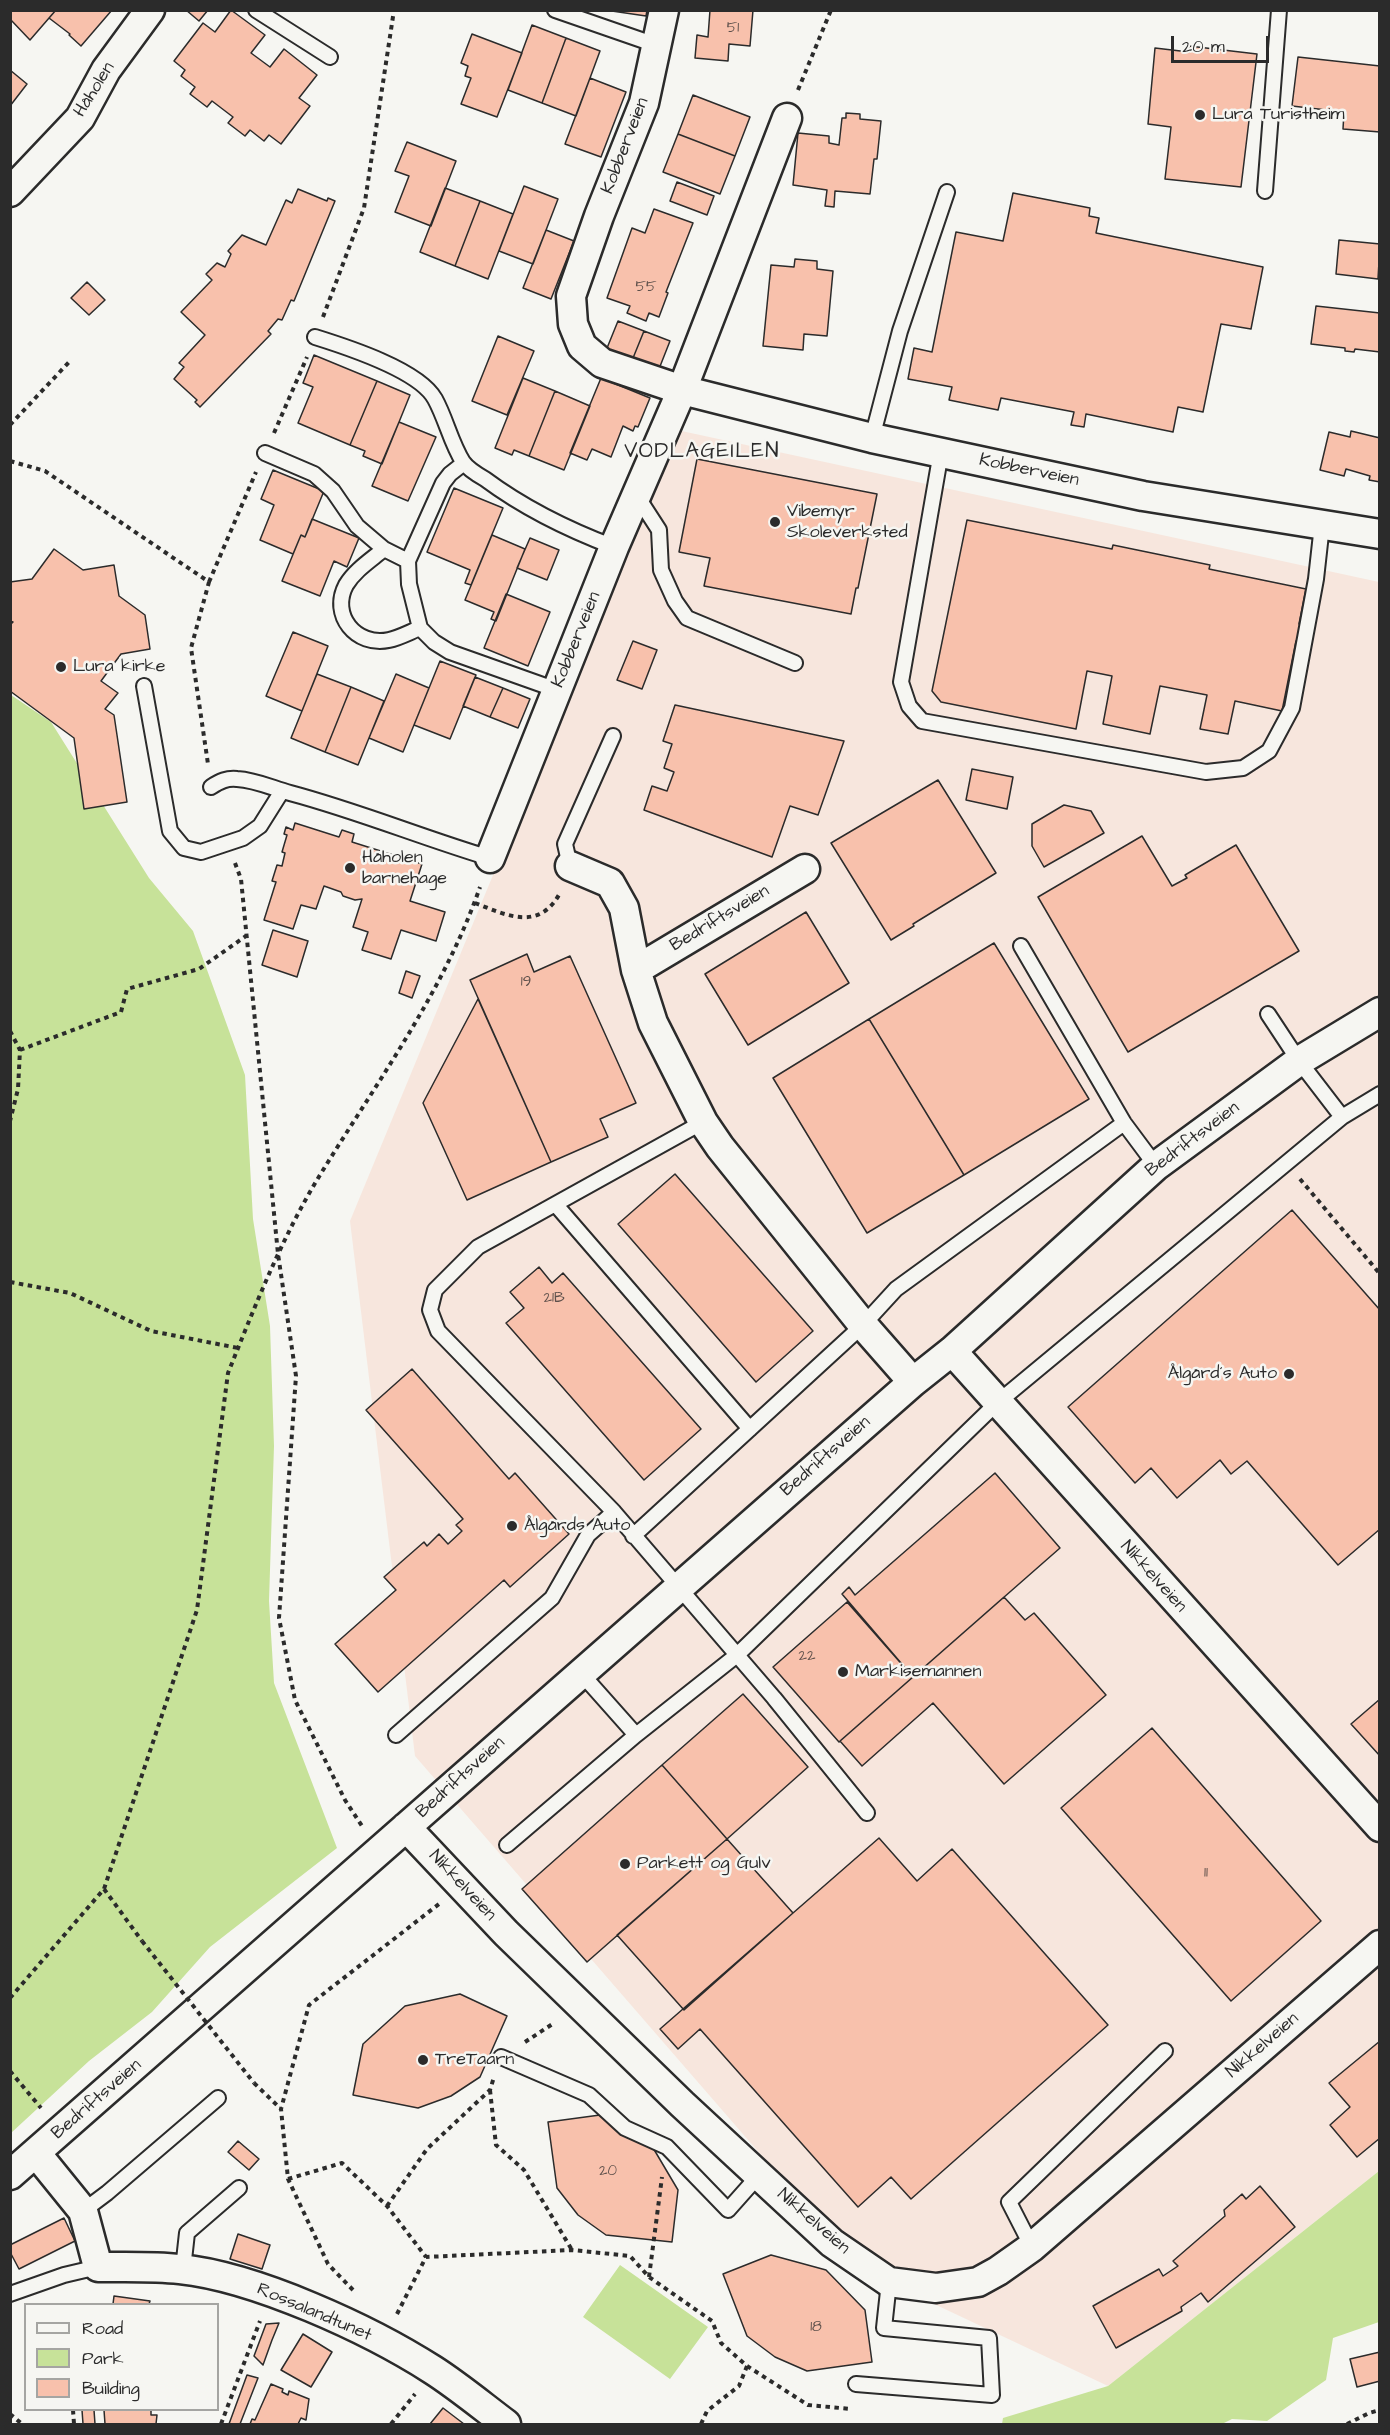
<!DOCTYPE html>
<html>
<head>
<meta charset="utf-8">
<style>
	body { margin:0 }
	#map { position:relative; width:1390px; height:2435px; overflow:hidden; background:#f6f6f2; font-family:"Architects Daughter",sans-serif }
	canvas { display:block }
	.frame { position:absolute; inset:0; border:12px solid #2b2b2b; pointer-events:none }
	.legend { position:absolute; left:24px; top:2303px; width:195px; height:108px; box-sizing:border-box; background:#f6f6f2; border:2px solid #a5a5a2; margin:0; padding:8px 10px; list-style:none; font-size:18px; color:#2b2b2b }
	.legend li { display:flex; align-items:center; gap:12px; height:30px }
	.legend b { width:30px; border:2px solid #a5a5a2 }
	.scale { position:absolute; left:1171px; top:36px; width:98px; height:27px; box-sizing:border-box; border:3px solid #2b2b2b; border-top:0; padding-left:8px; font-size:18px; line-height:21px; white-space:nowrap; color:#2b2b2b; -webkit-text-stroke:4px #f6f6f2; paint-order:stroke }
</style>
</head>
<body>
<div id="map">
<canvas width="1390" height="2435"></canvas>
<div class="frame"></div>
<ul class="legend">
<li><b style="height:8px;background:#f6f6f2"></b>Road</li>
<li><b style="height:16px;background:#c7e299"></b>Park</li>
<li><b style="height:16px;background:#f8c1ac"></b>Building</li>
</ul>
<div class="scale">20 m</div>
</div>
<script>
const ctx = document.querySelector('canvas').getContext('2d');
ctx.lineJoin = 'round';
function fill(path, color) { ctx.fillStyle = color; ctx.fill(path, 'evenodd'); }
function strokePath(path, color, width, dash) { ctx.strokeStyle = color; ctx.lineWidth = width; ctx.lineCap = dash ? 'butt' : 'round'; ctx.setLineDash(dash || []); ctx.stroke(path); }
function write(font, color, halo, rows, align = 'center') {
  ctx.font = font + ' "Architects Daughter",sans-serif'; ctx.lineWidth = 5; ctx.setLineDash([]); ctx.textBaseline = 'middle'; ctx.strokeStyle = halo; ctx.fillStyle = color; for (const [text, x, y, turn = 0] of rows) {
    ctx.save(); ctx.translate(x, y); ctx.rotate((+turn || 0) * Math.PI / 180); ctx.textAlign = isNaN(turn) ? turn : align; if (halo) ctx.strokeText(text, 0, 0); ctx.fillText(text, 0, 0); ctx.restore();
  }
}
const built = new Path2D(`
	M677,430L1379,582V2171L1108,2386L860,2269L415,1756L350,1221Z`);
const green = new Path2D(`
	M11,695L51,722L149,878L193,931L245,1075L253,1219L270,1326L274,1446L269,1601L274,1683L337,1848L210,1947L152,2012L89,2061L11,2133Z
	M1379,2171V2322L1333,2338L1326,2380L1267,2421L1232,2419L1222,2424H1002L1003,2418L1108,2386Z
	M620,2265L708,2327L670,2379L583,2317Z`);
const building = new Path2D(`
	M10,10H56L30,40L10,19Z
	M56,10H112L81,46L69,35L70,34L49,18Z
	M186,10H208L199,21Z
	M231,10L265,35L251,53L270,67L284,49L317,75L299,98L310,106L281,144L269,135L264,141L250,130L245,136L228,123L233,117L212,101L207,107L190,94L195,87L181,76L185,70L174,61L203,23L215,32Z
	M605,10H647L646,16Z
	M710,10H753L750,46L729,44L728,61L695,58L697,35L708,37Z
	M532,25L566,38L542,103L508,90Z
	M472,34L522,53L497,117L461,104L471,78L465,76L468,66L461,63Z
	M566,38L600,51L576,116L542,103Z
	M1189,46L1257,54L1241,187L1165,179L1171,127L1148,124L1155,48L1189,52Z
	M1298,57L1380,66V132L1343,129L1344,112L1292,106Z
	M10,70L27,84L10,106Z
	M590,78L626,92L601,157L565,144Z
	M693,95L750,117L735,156L678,134Z
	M846,113L860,114V119L881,121L877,159H874L870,194L835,191L834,207L825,206L827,190L793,185L798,133L829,136V143L839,145L842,118H846Z
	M678,134L735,156L720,194L663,172Z
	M407,142L456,161L431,226L395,212L409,176L395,171Z
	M677,182L714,196L707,215L670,201Z
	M524,186L558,199L533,264L499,251Z
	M445,188L480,201L455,266L420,252Z
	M298,189L327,201L328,198L335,201L294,301L291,300L282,320L278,319L268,331L271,334L200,407L195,402L197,400L174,379L184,367L179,363L205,335L181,312L212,280L206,274L217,263L225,267L231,254L228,251L242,235L266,245L286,200L292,203Z
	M1013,193L1090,208L1089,216L1099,218L1096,233L1263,267L1251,329L1221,324L1203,412L1178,407L1173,432L1086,414L1084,427L1071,425L1074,412L1001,398L998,410L949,400L952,387L908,379L914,348L932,352L956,232L1003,241Z
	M480,201L513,214L488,279L455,266Z
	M654,209L693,223L666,292L668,293L659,317L649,313L646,321L627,313L630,306L607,298L632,228L645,233Z
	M546,230L574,241L551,299L523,288Z
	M1339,240L1380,244L1378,279L1336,274Z
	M795,259L817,261V269L833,271L827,336L804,334L803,350L763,346L771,265L794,267Z
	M87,282L105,300L89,315L71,298Z
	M1316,306L1380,313V352L1355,349L1354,352L1345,351V348L1311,344Z
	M618,321L644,331L631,363L605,353Z
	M644,331L670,341L657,374L631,363Z
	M498,336L534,351L507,415L472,401Z
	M314,355L377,381L350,445L298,423L313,387L303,383Z
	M523,378L555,391L529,456L514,450L512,455L495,448Z
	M601,378L650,398L638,427L635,426L633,431L623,426L611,457L592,449L587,460L570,453Z
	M377,381L410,395L382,464L363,456L365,451L350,445Z
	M555,391L590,406L564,470L529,456Z
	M399,422L436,437L408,501L372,486Z
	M1351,431L1380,438V482L1369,480L1370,476L1346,469L1344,476L1320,470L1329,432L1350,437Z
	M697,459L877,494L858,588H856L851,614L704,586L710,558L679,552Z
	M273,470L324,491L305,537L301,535L293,554L260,540L274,505L261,499Z
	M454,488L503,508L471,585L465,583L470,570L427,552Z
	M312,519L359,538L347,567L334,561L320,596L282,581L301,535L305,537Z
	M967,520L1112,549L1113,545L1210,565L1209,569L1306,589L1299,624L1306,626L1302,642L1296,641L1282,711L1235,701L1228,734L1200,729L1207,695L1160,686L1150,734L1103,724L1112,676L1087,671L1076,729L941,702L932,691Z
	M492,535L525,549L496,621L491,619L494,612L465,600Z
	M530,538L559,550L547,580L517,568Z
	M54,549L83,570L114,565L119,596L145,615L150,649L121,654L101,681L118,693L105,709L114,715L127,802L84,809L74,738L10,691V625L13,622L10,621V582L32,579Z
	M506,594L550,612L528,666L484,648Z
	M293,632L328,646L302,711L266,696Z
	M633,641L657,650L642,689L617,680Z
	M440,661L476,675L450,739L414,725Z
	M317,674L351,687L325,752L291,738Z
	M396,674L429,688L403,752L369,738Z
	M475,677L503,688L490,717L463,706Z
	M351,687L384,701L358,765L325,752Z
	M503,688L530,699L518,728L490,717Z
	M675,705L844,741L818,815L790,806L772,857L644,810L652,786L667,791L674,772L664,768L672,744L663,741Z
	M972,769L1013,777L1007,809L966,800Z
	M938,780L996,873L913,924L914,926L891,940L831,843Z
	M1064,805L1091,811L1104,833L1044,867L1032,846V824Z
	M295,823L339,837L342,830L354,834L352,842L422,864L410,901L445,912L436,941L401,930L391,959L362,950L368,932L353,927L362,899L355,900L343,896L341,892L324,886L316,909L301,905L293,929L264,920L276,882L272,881L277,865L282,866L285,853L282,852L287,835L284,834L286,827L293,830Z
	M1142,836L1172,886L1187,878L1185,875L1236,845L1299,951L1128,1052L1038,897Z
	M806,912L849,983L748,1045L705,974Z
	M273,930L308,941L297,977L262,965Z
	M994,943L1089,1099L964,1175L869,1019Z
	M527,954L534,972L570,956L636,1103L600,1119L608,1137L551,1162L470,980Z
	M406,971L420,976L412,998L399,993Z
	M478,999L551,1162L467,1200L423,1103Z
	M869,1019L964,1175L867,1233L773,1078Z
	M675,1174L813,1331L756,1382L618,1224Z
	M1292,1210L1380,1310V1529L1338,1565L1247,1461L1231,1474L1220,1460L1177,1498L1151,1468L1135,1483L1068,1407Z
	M539,1267L552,1283L563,1273L701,1429L644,1480L506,1323L524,1308L510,1292Z
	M412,1369L509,1479L515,1473L569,1534L510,1587L504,1580L378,1692L335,1644L396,1590L384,1577L424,1542L427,1546L439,1534L448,1544L462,1531L456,1525L463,1519L366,1410Z
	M995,1473L1060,1548L913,1677L842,1594L849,1587L855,1595Z
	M1004,1597L1025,1620L1034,1613L1106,1695L1004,1784L933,1703L862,1766L840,1741Z
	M847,1602L913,1677L839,1742L773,1667Z
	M743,1694L808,1767L727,1839L662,1765Z
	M1380,1699V1756L1351,1724Z
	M1152,1728L1321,1921L1231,2001L1061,1808Z
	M662,1765L727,1839L587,1962L522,1889Z
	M879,1838L917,1881L952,1849L1108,2025L911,2199L891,2177L858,2207L700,2029L678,2049L660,2029Z
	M727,1839L793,1913L684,2010L617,1935Z
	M460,1994L507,2016L480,2077L451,2096L418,2108L353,2095L363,2044L405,2006Z
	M1380,2041V2138L1357,2157L1330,2125L1350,2107L1329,2083Z
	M600,2115L649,2141L678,2190L672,2242L606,2235L578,2215L557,2188L548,2122Z
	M238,2141L259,2159L249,2170L228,2152Z
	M1260,2186L1295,2227L1208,2302L1201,2293L1181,2307L1182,2311L1116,2348L1093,2306L1159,2269L1163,2276L1178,2266L1173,2261L1225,2216L1224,2210L1242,2194L1246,2199Z
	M64,2218L75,2241L19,2269L10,2252V2245Z
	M238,2234L270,2245L262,2269L230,2259Z
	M771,2255L826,2270L865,2310L872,2362L807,2371L775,2357L747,2336L723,2274Z
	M114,2296L150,2301L149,2304H113Z
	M279,2323L272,2340L263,2365L254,2356L266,2324Z
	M303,2334L332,2352L311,2387L281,2370Z
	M1380,2352V2381L1357,2387L1350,2359Z
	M247,2375L258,2378L240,2424H229Z
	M271,2384L283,2389L282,2392L288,2395L289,2391L309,2399L306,2420L301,2418L298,2424H250L252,2419L255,2420Z
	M443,2408L464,2424H430Z
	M82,2410H94L95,2424H83Z
	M104,2410H151V2415H157L156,2424H105Z`);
const path = new Path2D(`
	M798,90L831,10
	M323,317L364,208L394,10
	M10,425L71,360
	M274,433L307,357
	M10,461L45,471L209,582L191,648L208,764
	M209,582L256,472
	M235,863L241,879L278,1254L296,1376L279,1618L295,1700L345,1800L362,1826
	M475,903C506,915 539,932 560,893
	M10,1031L20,1050L18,1089L10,1121
	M20,1050L121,1012L127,989L199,969L246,936
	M1300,1179L1380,1274
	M10,1282L70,1293L151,1331L238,1348
	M104,1889L142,1941
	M10,1998L104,1889L197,1610L228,1373C255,1306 282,1237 320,1175C377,1082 444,991 480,887
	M525,2042L554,2023
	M10,2071L41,2108
	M254,2083L281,2109
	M490,2090L496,2145L524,2170L572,2250
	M288,2179L342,2163L387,2206L426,2257
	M387,2206L427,2149L490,2090L494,2077
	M649,2277L662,2177
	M353,2290L328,2264L288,2179L281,2109L309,2005L439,1904
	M397,2314L426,2257L572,2250L630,2256L649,2277L712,2321L721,2343L747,2366L808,2405L851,2409
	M73,2410L74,2424
	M10,2414L22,2424
	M221,2424L260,2321
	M391,2424L415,2394
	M701,2424L707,2411L739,2386L747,2366
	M1347,2424L1369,2413L1380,2410`);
const lane = new Path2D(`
	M256,10L330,57
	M555,10L656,45
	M1265,191L1279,10
	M315,337C347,347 419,370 435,399C446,419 451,443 463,462C468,469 478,475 485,479C524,508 569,530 614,547
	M872,438L900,331L947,192
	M941,452L901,682L909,706L922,721L1206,772L1243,768L1269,751L1292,708L1316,579L1322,525
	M265,453L314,474L333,491L357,526L384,549L408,561
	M464,463L450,474L443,483L408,561L409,584L420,628L434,642L450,652L557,690
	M637,496L659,530L661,570L675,601L687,618L795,663
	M384,549C371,560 355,570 346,585C330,615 356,647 389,640C399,638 410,632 420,628
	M144,686L170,831L184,848L201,852L243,838L260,826L282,791
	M211,787C220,781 227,778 237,779C256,780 272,788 290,793C358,811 423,838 490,858
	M570,866L565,844L613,736
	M1021,946L1124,1123L1156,1166
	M1268,1014L1299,1061L1342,1117
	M703,1122L478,1247L435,1290L430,1310L438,1331L614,1512L774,1698L867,1813
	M556,1205L750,1429
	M633,1536L863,1325L896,1289L1124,1123
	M580,1672L636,1735
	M396,1735L552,1598L588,1535L614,1512
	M507,1845L636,1735L737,1655L997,1403L1342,1117L1380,1094
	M501,2057L589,2095L625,2128L667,2147L728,2210L760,2174
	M83,2211L107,2193L218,2098
	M1032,2247L1009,2202L1165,2051
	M183,2269L187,2233L239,2188
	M10,2294L64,2275L98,2267
	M856,2384L992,2395L989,2338L884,2328L889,2282`);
const street = new Path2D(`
	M664,10L644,103L599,216L571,296L573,324L582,346L602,363L682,390L872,438L1143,496L1380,534
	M10,192L80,118L106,70L150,10
	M490,858L614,547L682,390L787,118
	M570,866L610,883L624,908L636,970L653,1023L703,1122L720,1147L863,1325L913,1382
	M636,970L805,869
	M952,1351L1380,1827
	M406,1827L506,1933L682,2104L832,2243L889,2282L936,2288L978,2282L998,2271L1032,2247L1380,1945
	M36,2153L83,2211L98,2267C126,2267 153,2266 180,2269C256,2277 369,2329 433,2370C458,2386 482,2406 506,2424
	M10,2175L913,1382L952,1351L1156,1166L1299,1061L1380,1012`);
const pathBridge = new Path2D(`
	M142,1941L254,2083`);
const markers = [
	[1200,115,6,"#2b2b2b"],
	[775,522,6,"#2b2b2b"],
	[61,667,6,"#2b2b2b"],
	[350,868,6,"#2b2b2b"],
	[1289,1374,6,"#2b2b2b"],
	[512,1526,6,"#2b2b2b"],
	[843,1672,6,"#2b2b2b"],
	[625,1864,6,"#2b2b2b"],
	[423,2060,6,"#2b2b2b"]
];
const numberNames = [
	["51",733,29],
	["55",646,288],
	["19",526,983],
	["21B",554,1299],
	["22",807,1657],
	["11",1206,1874],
	["20",608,2172],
	["18",816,2328]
];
const streetNames = [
	["Håholen",95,90,-58],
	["Kobberveien",626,146,-69],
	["Kobberveien",1029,471,12],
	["Kobberveien",577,640,-68],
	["Bedriftsveien",720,919,-31],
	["Bedriftsveien",1193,1140,-37],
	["Bedriftsveien",826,1457,-41],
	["Nikkelveien",1153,1577,48],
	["Bedriftsveien",461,1778,-42],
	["Nikkelveien",462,1886,47],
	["Nikkelveien",1263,2046,-41],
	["Bedriftsveien",97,2100,-41],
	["Nikkelveien",813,2222,41],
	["Rossalandtunet",314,2313,23]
];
const poiNames = [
	["Lura Turistheim",1212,115],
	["Vibemyr",787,512],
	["Skoleverksted",787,533],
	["Lura kirke",73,667],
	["Håholen",362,858],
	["barnehage",362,879],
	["Ålgård´s Auto",1277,1374,"right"],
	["Ålgårds Auto",524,1526],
	["Markisemannen",855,1672],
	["Parkett og Gulv",637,1864],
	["TreTaarn",435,2060]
];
const quarterNames = [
	["VODLAGEILEN",702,453]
];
fill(built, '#f7e6dd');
fill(green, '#c7e299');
fill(building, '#f8c1ac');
strokePath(building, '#2b2b2b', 1.5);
strokePath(lane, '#2b2b2b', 18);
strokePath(street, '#2b2b2b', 33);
strokePath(path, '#2b2b2b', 4, [4.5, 4.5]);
strokePath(lane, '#f6f6f2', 14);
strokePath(street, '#f6f6f2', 28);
strokePath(pathBridge, '#2b2b2b', 4, [4.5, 4.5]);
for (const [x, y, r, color] of markers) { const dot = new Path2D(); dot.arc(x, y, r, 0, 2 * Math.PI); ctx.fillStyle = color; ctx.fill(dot); strokePath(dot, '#f6f6f2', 2); }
write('15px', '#5e504b', null, numberNames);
write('18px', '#2b2b2b', '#f6f6f2', streetNames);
write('18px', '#2b2b2b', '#f6f6f2', poiNames, 'left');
ctx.letterSpacing = '1.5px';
write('21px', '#2b2b2b', '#f6f6f2', quarterNames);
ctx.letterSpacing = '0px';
</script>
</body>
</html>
